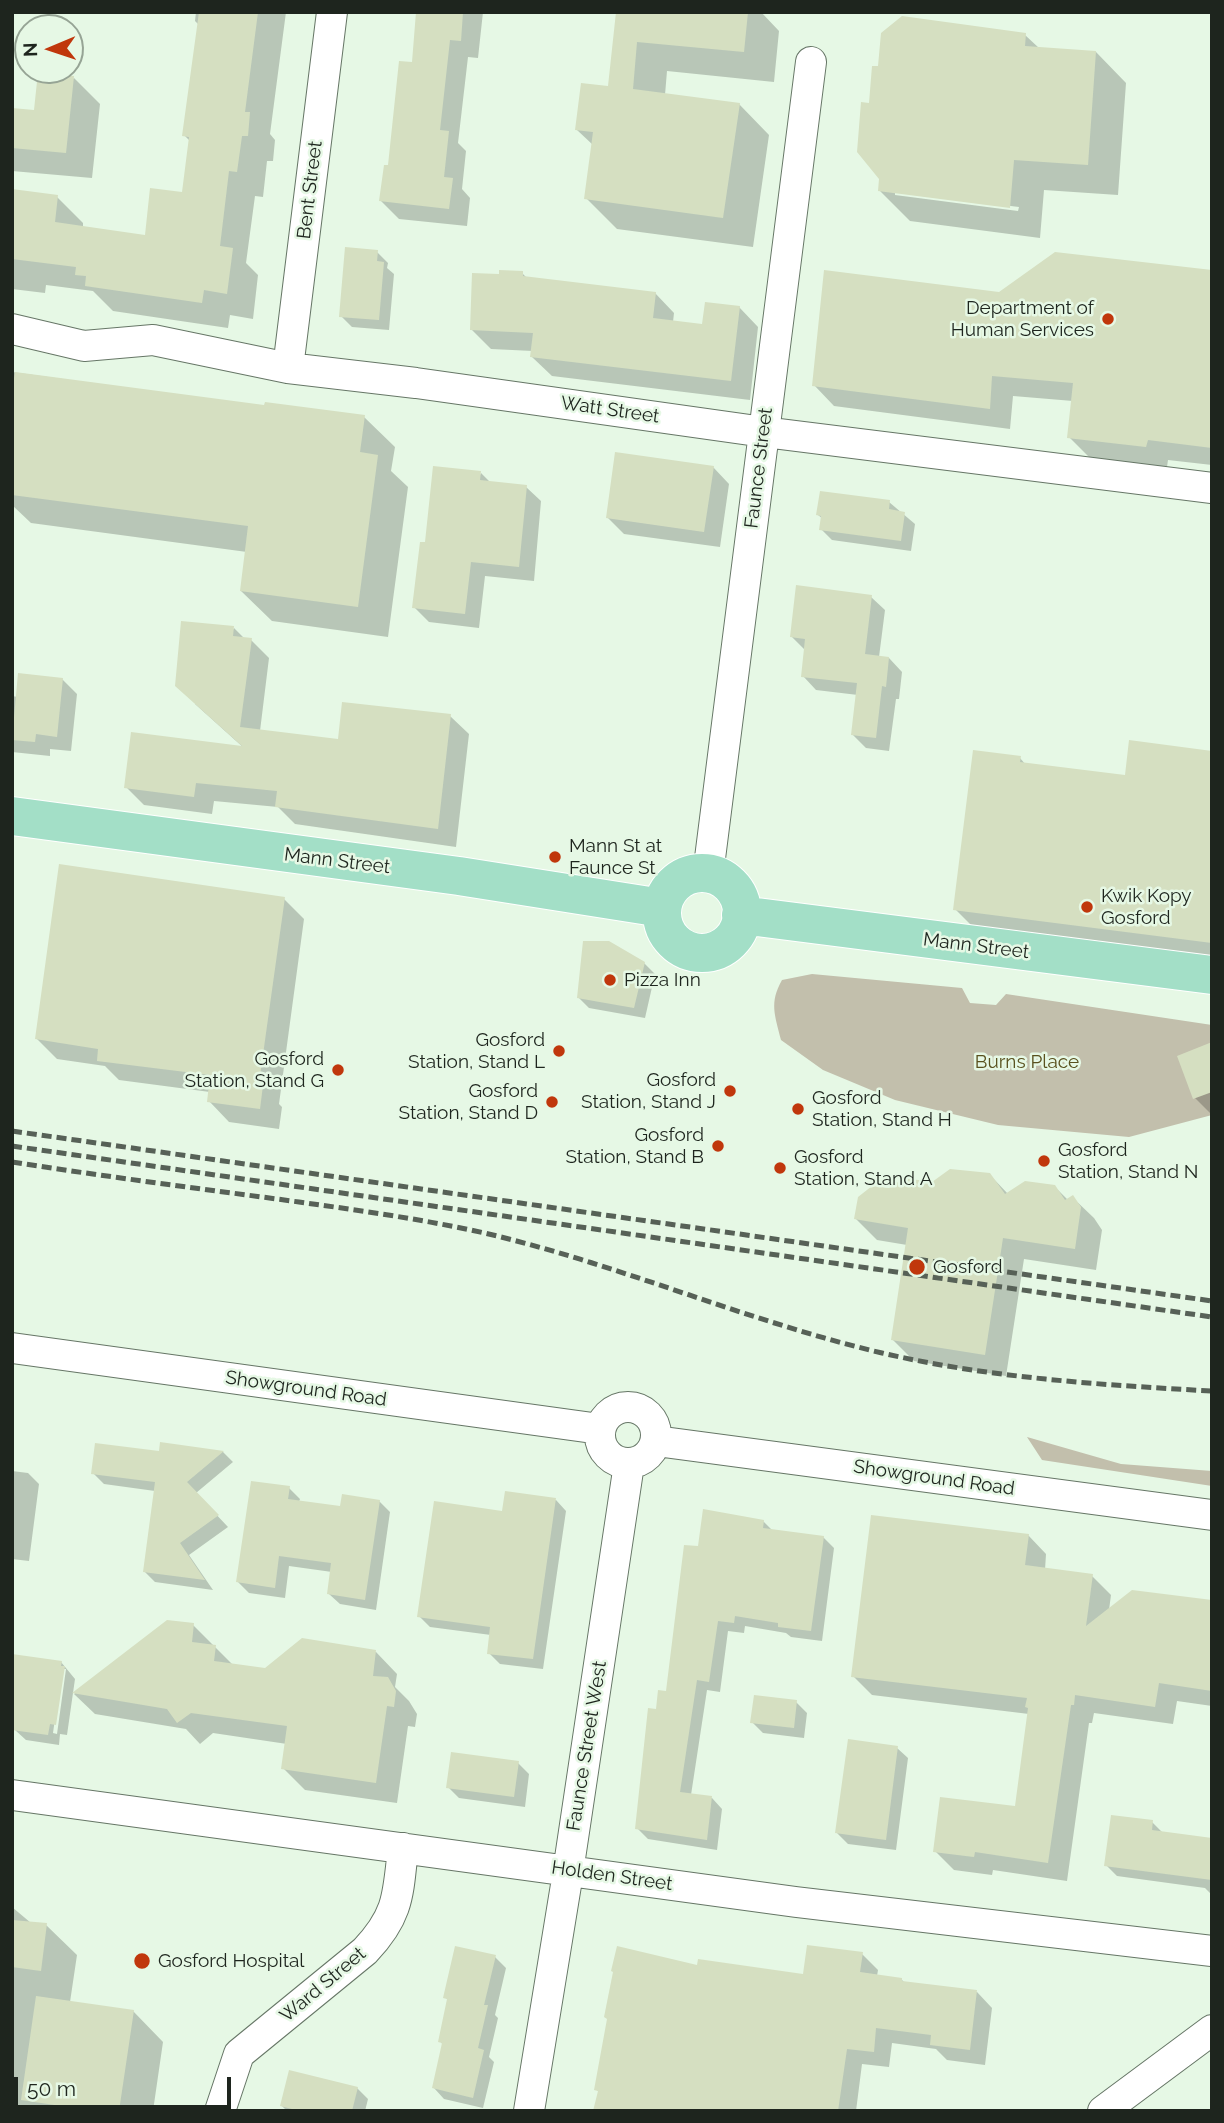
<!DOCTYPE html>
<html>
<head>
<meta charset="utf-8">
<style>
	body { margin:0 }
	#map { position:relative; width:1224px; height:2123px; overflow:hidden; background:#e6f8e5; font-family:Raleway,sans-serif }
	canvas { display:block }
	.frame { position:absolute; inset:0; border:14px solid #1e251e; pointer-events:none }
	.north { position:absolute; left:14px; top:14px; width:70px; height:70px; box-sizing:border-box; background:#e6f8e5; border:2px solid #96a495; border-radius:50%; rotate:268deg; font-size:19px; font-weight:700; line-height:28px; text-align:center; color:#1e251e }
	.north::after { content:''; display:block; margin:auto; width:24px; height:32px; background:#c0370c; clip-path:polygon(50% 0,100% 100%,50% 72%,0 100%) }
	.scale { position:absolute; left:14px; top:2077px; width:217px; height:32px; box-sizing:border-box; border:4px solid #1e251e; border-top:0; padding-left:9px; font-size:21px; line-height:24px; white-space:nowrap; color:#1e251e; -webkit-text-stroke:5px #e6f8e5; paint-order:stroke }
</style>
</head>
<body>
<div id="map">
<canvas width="1224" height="2123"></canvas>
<div class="frame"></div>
<div class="north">N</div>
<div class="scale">50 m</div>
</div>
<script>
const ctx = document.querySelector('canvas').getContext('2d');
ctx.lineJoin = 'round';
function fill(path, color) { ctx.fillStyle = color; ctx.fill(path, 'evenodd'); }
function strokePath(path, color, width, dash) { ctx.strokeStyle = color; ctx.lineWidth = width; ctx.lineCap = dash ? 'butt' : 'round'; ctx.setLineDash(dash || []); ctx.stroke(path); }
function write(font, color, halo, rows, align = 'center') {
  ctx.font = font + ' Raleway,sans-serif'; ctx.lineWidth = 5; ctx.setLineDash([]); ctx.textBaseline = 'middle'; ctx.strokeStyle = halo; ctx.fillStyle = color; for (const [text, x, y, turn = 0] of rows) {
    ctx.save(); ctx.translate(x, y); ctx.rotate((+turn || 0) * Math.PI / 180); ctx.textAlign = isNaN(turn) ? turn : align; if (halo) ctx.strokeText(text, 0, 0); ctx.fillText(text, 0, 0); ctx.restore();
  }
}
const green = new Path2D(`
	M812,974L962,988L970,1003L996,1005L1006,994L1212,1025V1115L1129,1137L998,1125L895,1100L823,1070L781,1040C775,1015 769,1003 782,980Z
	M1027,1437L1121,1464L1212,1471V1486L1042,1460Z`);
const shadow = new Path2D(`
	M196,12H286L270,134L275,140L273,161H267L263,197L255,196L246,263L258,275L253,319L230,315L228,328L113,311L93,291L46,285L45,293L12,289V191L57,197L83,223V228L146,237L183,194L190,141L184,135L199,25L195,21Z
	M418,12H483L478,58L468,57L458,143L466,151L462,189L470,198L467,226L399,219L381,201L413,64Z
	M618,12H761L779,31L774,82L667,71L665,95L739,104L769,135L753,247L617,229L586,198L593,145L577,130L610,88Z
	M1025,35L1039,48L1096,52L1126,83L1118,195L1044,190L1040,238L910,221L880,191L881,178L871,104ZM895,192L1019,207L1018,211L895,195Z
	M74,78L100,104L92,178L12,171V110L36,112Z
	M377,252L388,263L387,268L394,274L389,330L352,327L341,316Z
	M1212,271V465L1168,460L1167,467L1090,458L1069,437L1073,401L1013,396L1010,429L834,406L814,385L1000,294Z
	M522,273L527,278L655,293L674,313L673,322L704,326L739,307L758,327L750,400L552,376L532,357L533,351L491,349L471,329L500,276Z
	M12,372L266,407L364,417L395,447L391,471L408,487L388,637L272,621L241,591L247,552L31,523L12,505Z
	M713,467L729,484L720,547L624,534L607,517Z
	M481,473L491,483L526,487L541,501L534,581L485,576L479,628L429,622L414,607Z
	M889,502L915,524L911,551L832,540L821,529L823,519L818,515Z
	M871,597L885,610L879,657L889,658L902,672L899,699H896L889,751L866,748L852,734L858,695L816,690L803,676L805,650L792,637Z
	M234,628L245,639L251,640L269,658L260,731L340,741L450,716L469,734L456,847L295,824L278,807L214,801L212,814L144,805L126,787L245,749L195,704Z
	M62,679L77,694L71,751L50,749V756L12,752V696L18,697Z
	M1212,753V960L976,930L955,909L1020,758L1026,765L1126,777Z
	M284,899L304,919L279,1104L282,1107L279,1129L229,1122L209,1101L210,1092L119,1080L105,1066L57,1059L37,1039Z
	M644,963L655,974L645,1018L589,1008L578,997Z
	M1212,1044V1114H1211L1195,1098Z
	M990,1175L1008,1194L1054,1186L1068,1200L1072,1197L1094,1218L1102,1230L1096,1270L1024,1259L1006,1376L914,1361L893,1340L907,1245L877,1240L856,1219L889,1190Z
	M162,1444L223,1452L233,1462L196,1493L228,1527L189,1555L213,1590L155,1582L144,1571L155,1491L104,1484L93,1473L160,1453Z
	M12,1471L28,1473L39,1484L29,1561L12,1559Z
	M289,1488L300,1499L299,1502L341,1508L379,1501L390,1512L376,1610L340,1604L329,1594L332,1572L289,1566L285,1598L249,1593L238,1582Z
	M556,1500L566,1511L543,1669L500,1664L489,1653L491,1635L430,1627L419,1616L504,1513Z
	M763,1521L773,1531L823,1537L834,1548L822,1641L791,1637L786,1633L745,1626L744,1633L728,1631L720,1692L707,1690L691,1795L712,1798L722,1809L717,1850L648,1839L637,1828L700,1548Z
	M1028,1535L1046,1554L1045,1570L1092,1576L1111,1595L1109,1610L1212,1602V1706L1177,1701L1173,1724L1094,1713L1092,1723H1089L1067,1881L993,1870L992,1875L954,1870L935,1851L1017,1808L1029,1714L872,1695L853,1676Z
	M167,1621L193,1625L233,1665L266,1669L376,1652L397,1674L395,1687L409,1701L417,1714L415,1727L408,1726L397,1803L305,1790L283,1768L287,1744L213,1733L200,1744L186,1729L95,1714L74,1694Z
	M61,1662L75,1679L67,1735L60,1734L59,1745L26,1740L15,1730ZM62,1669H66L57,1734L53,1733Z
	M796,1702L807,1713L804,1738L763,1733L752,1722Z
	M897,1748L908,1758L896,1850L848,1844L837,1833Z
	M518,1763L529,1774L525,1807L459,1798L448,1787Z
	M1152,1822L1163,1833L1212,1840V1895L1205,1888L1117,1876L1106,1865Z
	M12,1907L31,1923L46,1925L77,1955L70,2002L133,2011L163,2042L153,2111H12Z
	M862,1954L878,1970L877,1976L901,1979L905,1983L977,1992L992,2008L985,2065L947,2060L936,2049L892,2043L889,2067L862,2064L856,2111H595L599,2092L596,2089L699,1967L805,1976Z
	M495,1957L506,1968L495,2015L498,2018L489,2057L494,2062L483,2108L444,2099L434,2088L443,2045L440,2041L449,2001L445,1997Z
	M357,2088L368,2099L365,2111H287L282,2106Z`);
const building = new Path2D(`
	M199,12H258L245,112H250L248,136H242L237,172L229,171L220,246L233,248L227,294L204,290L202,303L85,286L86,276L75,275L76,267L12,259V189L58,195L55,222L145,235L150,188L182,192L189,137L182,136Z
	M416,12H463L461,41L450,40L440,130L449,131L444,177L453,178L449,209L379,201L384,165H388L399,61L412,62Z
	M616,12H748L744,52L637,42L633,89L740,103L723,218L584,199L593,132L575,130L581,83L608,86Z
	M902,16L1026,33L1025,46L1096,51L1088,165L1014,160L1010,208L878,191L879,179L857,152L861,102L869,103L872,66H878L881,33Z
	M38,72L74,76L66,153L12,148V108L34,110Z
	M345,247L378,250L377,261L384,262L379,320L339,317Z
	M1055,252L1212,270V448L1148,440L1146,447L1067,438L1073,383L992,376L990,409L812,386L824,270L999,292Z
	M499,270L523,271V276L656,292L653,318L702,324L705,302L740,306L731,381L530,357L533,333L470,330L472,273L499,274Z
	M15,372L264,405L265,402L365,415L360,452L378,455L358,607L240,591L248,526L12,495V391Z
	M615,452L714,466L704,532L606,518Z
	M433,466L481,471L480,480L527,485L519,567L471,562L465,614L412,608L420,542H425Z
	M820,491L890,500L889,509L905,512L901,541L819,530L821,516L816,515Z
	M796,585L872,595L865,654L889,657L886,687L882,686L876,738L851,735L857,683L801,677L805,639L790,637Z
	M181,621L234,626L233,636L252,638L240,727L338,739L342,702L451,714L438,829L275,807L277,791L196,783L194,797L124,788L131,732L242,746L175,686Z
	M18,673L63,678L57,737L36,734L35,742L12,740Z
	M1129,740L1212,751V943L953,910L973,750L1021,756L1020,762L1125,775Z
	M59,864L285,897L259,1083L263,1085L260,1109L207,1102L210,1075L97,1061L98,1049L35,1039Z
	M583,941H609L645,962L634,1008L577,998Z
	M1212,1042V1092L1193,1099L1177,1056Z
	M950,1169L990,1173L1005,1194L1025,1181L1055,1185L1065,1200L1073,1195L1081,1207L1075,1249L1003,1238L985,1355L891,1340L908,1228L854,1219L858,1197L872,1186L889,1188L904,1178L932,1182Z
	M160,1442L224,1451L187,1482L219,1515L180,1543L205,1580L143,1572L155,1482L91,1474L95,1443L159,1451Z
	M251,1481L290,1486L288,1499L340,1506L342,1494L380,1500L365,1600L327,1594L331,1563L279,1556L275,1588L236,1582Z
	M505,1491L556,1498L533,1659L487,1654L490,1627L417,1617L434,1501L502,1511Z
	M703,1509L764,1520L763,1528L824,1536L811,1631L778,1627V1623L735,1616L734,1623L718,1621L709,1682L697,1680L680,1792L712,1796L707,1840L635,1829L648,1708L656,1709L658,1690L666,1691L684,1545L698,1546Z
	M871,1515L1029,1534L1025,1565L1093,1574L1086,1626L1132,1590L1212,1600V1691L1159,1683L1155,1707L1075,1695L1074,1705H1071L1048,1863L975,1852L974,1857L933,1852L940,1797L1015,1806L1028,1708L1025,1707L1027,1698L851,1677Z
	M167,1620L194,1623L192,1642L216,1645L214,1661L265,1668L302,1638L376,1650L373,1676L388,1677L396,1691L394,1707L387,1706L376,1783L281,1769L287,1726L191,1713L177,1723L167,1709L72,1693Z
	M12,1654L62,1661L61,1666H65L56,1725L50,1724L48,1735L12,1730Z
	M754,1695L797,1700L794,1728L750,1723Z
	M848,1739L898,1746L886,1840L835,1833Z
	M451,1752L519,1761L514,1797L446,1788Z
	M1111,1815L1153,1820L1152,1830L1212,1838V1880L1104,1866Z
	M12,1920L47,1923L41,1971L12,1967Z
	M807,1945L863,1952L860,1972L902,1978V1981L977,1990L970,2050L930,2045L931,2035L876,2028L874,2052L847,2049L838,2111H593L598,2091L594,2090L607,2019L604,2017L613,1972L611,1971L617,1946L697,1965L698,1959L803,1974Z
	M455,1946L496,1955L484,2005H488L478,2048L484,2050L473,2098L432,2088L442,2043L438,2042L447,1999L443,1998Z
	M36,1996L134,2010L119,2111H95L21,2100Z
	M289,2070L358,2087L352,2111H300L280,2106Z`);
const minor = new Path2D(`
	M12,329L84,346L153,340L288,368L416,383L764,432L1212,488
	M288,368L332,12
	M708,874L811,62
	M12,1348L600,1429
	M600 1435a28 28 0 1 1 56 0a28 28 0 1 1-56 0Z
	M656,1441L1212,1515
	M12,1795L796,1902L1212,1951
	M220,2111L239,2054L365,1951C399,1915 398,1895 403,1848
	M529,2111L566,1885L629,1464
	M1103,2111L1212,2030`);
const major = new Path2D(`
	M12,816L459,876L662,908
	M662 913a40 40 0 1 1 80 0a40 40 0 1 1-80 0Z
	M741,915L1212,975`);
const rail = new Path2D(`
	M12,1131L1212,1301
	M12,1146L1212,1317
	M12,1162C108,1177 203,1189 299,1202C363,1211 429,1220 493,1235C625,1267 750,1322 882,1353C990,1378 1102,1385 1212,1391`);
const markers = [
	[1108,319,7,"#c0370c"],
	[555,857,7,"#c0370c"],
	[1087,907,7,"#c0370c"],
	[610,980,7,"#c0370c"],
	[559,1051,7,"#c0370c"],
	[338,1070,7,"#c0370c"],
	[730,1091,7,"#c0370c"],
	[552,1102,7,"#c0370c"],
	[798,1109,7,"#c0370c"],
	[718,1146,7,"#c0370c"],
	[1044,1161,7,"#c0370c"],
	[780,1168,7,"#c0370c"],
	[917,1267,9,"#c0370c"],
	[142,1961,9,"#c0370c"]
];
const streetNames = [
	["Bent Street",310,190,-83],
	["Watt Street",610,410,8],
	["Faunce Street",759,468,-83],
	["Mann Street",337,861,7],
	["Mann Street",976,946,7],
	["Showground Road",306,1389,8],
	["Showground Road",934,1478,8],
	["Faunce Street West",587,1746,-81],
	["Holden Street",612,1876,8],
	["Ward Street",323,1985,-40]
];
const poiNames = [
	["Department of",1094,308,"right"],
	["Human Services",1094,330,"right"],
	["Mann St at",569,846],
	["Faunce St",569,868],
	["Kwik Kopy",1101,896],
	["Gosford",1101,918],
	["Pizza Inn",624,980],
	["Gosford",545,1040,"right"],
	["Station, Stand L",545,1062,"right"],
	["Gosford",324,1059,"right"],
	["Station, Stand G",324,1081,"right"],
	["Gosford",716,1080,"right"],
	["Station, Stand J",716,1102,"right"],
	["Gosford",538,1091,"right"],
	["Station, Stand D",538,1113,"right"],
	["Gosford",812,1098],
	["Station, Stand H",812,1120],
	["Gosford",704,1135,"right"],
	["Station, Stand B",704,1157,"right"],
	["Gosford",1058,1150],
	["Station, Stand N",1058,1172],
	["Gosford",794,1157],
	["Station, Stand A",794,1179],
	["Gosford",933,1267],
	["Gosford Hospital",158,1961]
];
const parkNames = [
	["Burns Place",1027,1062]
];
fill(green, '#c2bfac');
fill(shadow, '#0003');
fill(building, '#d5dfc1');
strokePath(minor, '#667666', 32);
strokePath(major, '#fff', 40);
strokePath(minor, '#fff', 30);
strokePath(major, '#a3dfc7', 38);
strokePath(rail, '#576157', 5, [10, 5]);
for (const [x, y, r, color] of markers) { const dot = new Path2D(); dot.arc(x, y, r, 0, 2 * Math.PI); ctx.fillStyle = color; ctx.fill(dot); strokePath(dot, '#e6f8e5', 2.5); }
write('19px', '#1e251e', '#e6f8e5', streetNames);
write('19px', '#1e251e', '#e6f8e5', poiNames, 'left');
write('19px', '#59511e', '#e6f8e5', parkNames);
</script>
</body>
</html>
